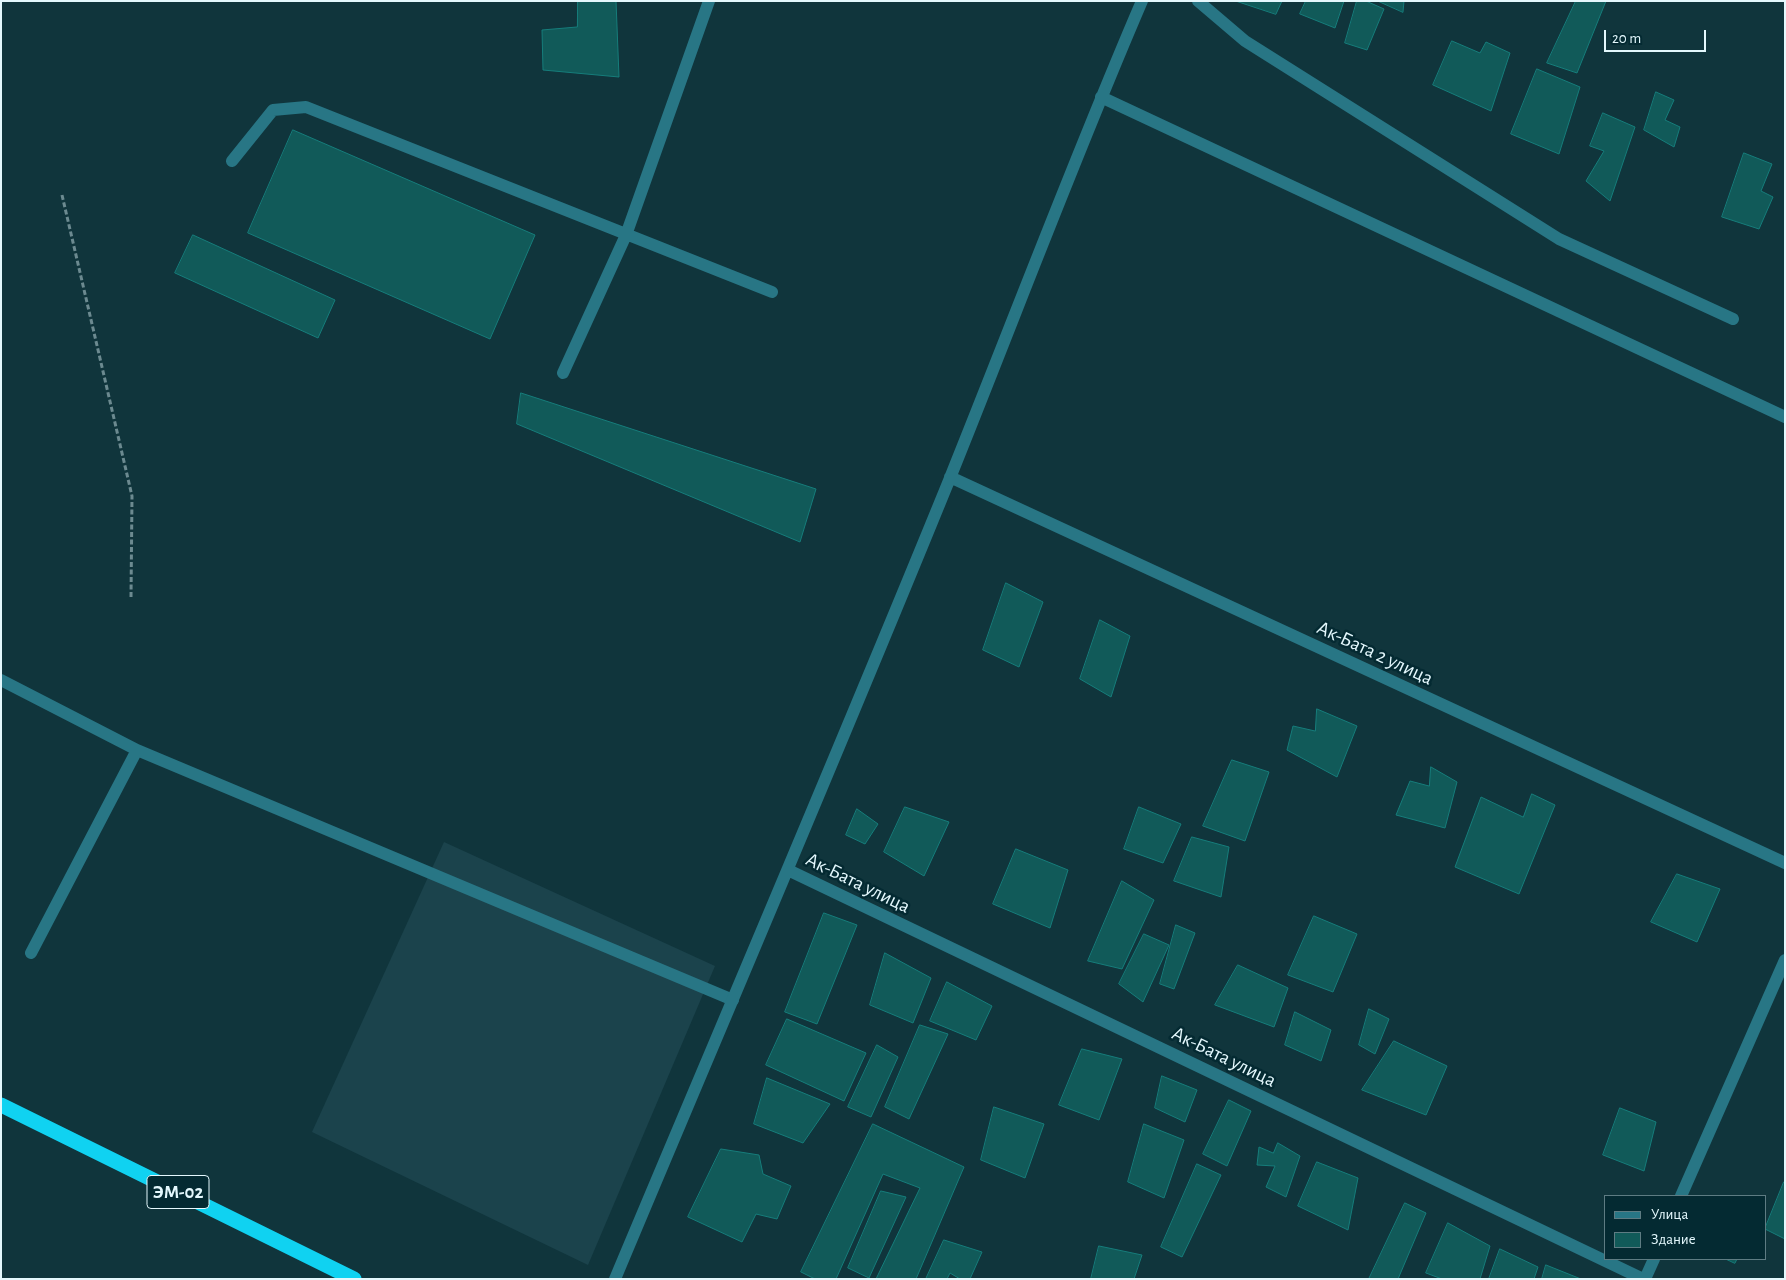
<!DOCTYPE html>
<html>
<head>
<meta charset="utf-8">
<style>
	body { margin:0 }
	#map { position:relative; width:1786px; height:1280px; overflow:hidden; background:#10353c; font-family:"Alegreya Sans",sans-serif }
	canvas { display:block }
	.frame { position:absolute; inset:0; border:2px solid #e4f8fd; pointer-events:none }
	.legend { position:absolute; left:1604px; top:1195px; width:162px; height:65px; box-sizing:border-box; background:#042a32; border:1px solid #5e7c83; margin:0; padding:6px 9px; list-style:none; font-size:15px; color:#e4f8fd }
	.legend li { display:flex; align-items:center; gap:10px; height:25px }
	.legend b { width:25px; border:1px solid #5e7c83 }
	.scale { position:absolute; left:1604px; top:30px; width:102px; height:22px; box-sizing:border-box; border:2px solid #e4f8fd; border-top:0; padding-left:6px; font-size:15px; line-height:18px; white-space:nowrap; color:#e4f8fd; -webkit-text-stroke:4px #042a32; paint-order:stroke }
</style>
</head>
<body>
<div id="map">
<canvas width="1786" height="1280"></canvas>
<div class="frame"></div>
<ul class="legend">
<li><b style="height:6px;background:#287685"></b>Улица</li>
<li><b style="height:14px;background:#115a59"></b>Здание</li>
</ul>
<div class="scale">20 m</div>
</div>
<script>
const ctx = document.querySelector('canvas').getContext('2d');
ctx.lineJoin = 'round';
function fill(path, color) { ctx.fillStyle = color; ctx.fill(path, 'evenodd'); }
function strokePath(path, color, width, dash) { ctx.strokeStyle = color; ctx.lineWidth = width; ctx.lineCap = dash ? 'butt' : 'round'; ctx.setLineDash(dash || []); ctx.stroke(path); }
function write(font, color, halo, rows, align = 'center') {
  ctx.font = font + ' "Alegreya Sans",sans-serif'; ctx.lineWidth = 5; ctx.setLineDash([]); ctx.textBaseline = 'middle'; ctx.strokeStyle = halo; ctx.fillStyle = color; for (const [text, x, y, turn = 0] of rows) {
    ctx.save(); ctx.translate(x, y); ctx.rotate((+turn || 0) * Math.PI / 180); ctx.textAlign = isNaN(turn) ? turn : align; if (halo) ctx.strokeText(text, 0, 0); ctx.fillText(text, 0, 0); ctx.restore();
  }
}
const built = new Path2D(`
	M444,842L715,966L588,1265L312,1132Z`);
const building = new Path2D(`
	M578,1H616L619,77L543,70L542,30L577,27Z
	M1236,1H1282L1276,14Z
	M1306,1H1344L1335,28L1300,14Z
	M1357,1H1366L1384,9L1367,50L1345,43Z
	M1378,1H1404L1403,12Z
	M1576,1H1606L1577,73L1547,63Z
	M1452,41L1480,53L1486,42L1510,53L1491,111L1433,85Z
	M1537,69L1580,87L1559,154L1511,134Z
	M1656,92L1674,100L1665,120L1680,127L1674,147L1644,130Z
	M1603,113L1635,127L1610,201L1586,181L1604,151L1590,146Z
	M293,130L535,235L490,339L248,233Z
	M1744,153L1772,164L1761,191L1773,197L1759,229L1722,217Z
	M193,235L335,300L318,338L175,273Z
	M521,393L816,489L800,542L517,424Z
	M1006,583L1043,602L1019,667L983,650Z
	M1100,620L1130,636L1111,697L1080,679Z
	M1317,709L1357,726L1337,777L1287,750L1293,726L1315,731Z
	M1232,760L1269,772L1245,841L1203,826Z
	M1431,767L1457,782L1445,828L1396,815L1410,781L1429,786Z
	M1532,794L1555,805L1519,894L1455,867L1481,797L1523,817Z
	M905,807L949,822L924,876L884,852Z
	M1139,807L1181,824L1163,863L1124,849Z
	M857,809L878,824L865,844L846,835Z
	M1192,837L1229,847L1221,897L1174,881Z
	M1016,849L1068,870L1050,928L993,904Z
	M1677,874L1720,889L1697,942L1651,922Z
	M1122,881L1154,900L1122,969L1088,961Z
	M824,913L857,925L817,1024L785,1012Z
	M1314,916L1357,934L1333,992L1288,975Z
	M1176,925L1195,933L1174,989L1160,984Z
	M1144,934L1169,945L1143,1002L1119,984Z
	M885,953L931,978L913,1023L870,1005Z
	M1238,965L1288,988L1274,1027L1215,1005Z
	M947,982L992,1006L976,1040L930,1021Z
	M1369,1009L1389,1019L1375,1054L1359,1045Z
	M1295,1012L1331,1030L1321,1061L1285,1045Z
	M787,1019L866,1053L844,1101L766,1065Z
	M920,1025L948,1034L909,1119L885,1107Z
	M1394,1041L1447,1066L1426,1115L1362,1090Z
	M877,1045L898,1057L871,1117L848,1107Z
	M1082,1049L1122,1059L1099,1120L1059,1105Z
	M1162,1076L1197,1090L1185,1122L1155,1108Z
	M767,1078L830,1104L803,1143L754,1124Z
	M1229,1100L1251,1111L1227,1166L1203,1154Z
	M994,1107L1044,1124L1025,1178L981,1160Z
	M1620,1108L1656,1122L1644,1171L1603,1155Z
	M873,1124L964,1167L916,1279H876L920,1188L883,1174L836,1279H815L801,1272Z
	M1144,1124L1184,1140L1164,1198L1128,1182Z
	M1278,1143L1300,1156L1286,1197L1266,1187L1275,1166L1257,1165L1259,1147L1273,1153Z
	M721,1149L759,1155L763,1174L791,1186L777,1219L756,1214L742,1242L688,1217Z
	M1317,1162L1358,1178L1348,1230L1298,1206Z
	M1197,1164L1221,1175L1182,1257L1161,1247Z
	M1784,1182H1785V1239L1765,1229Z
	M881,1191L906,1197L869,1278L848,1268Z
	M1405,1203L1426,1213L1398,1279H1369Z
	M1448,1223L1490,1246L1480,1279H1442L1426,1273Z
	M944,1240L982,1252L970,1279H960L950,1273L947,1279H926Z
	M1099,1246L1142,1255L1134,1279H1091Z
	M1500,1249L1538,1267L1534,1279H1489Z
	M1726,1259H1737L1735,1263Z
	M1546,1265L1581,1279H1542Z`);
const path = new Path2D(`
	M62,195L132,496L131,597`);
const lane = new Path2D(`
	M232,161L273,110L306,107L772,292
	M563,373L626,235L709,1
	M1,680L137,750L31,953
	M137,750L733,1000`);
const street = new Path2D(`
	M1198,1L1245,41L1559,239L1733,319
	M1101,97L1785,417
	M950,477L1785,863
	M788,870L1643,1279
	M1681,1196L1785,960
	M615,1279C727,1012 841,746 950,478C1014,319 1074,159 1142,1
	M1645,1279L1654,1259`);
const highway = new Path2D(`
	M1,1105L354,1279`);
const shields = [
	[178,1192,62]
];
const shieldNames = [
	["ЭМ-02",178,1192]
];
const streetNames = [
	["Ак-Бата 2 улица",1375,653,25],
	["Ак-Бата улица",858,883,26],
	["Ак-Бата улица",1224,1057,26]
];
fill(built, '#1b434c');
fill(building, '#115a59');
strokePath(building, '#167d7b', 1);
strokePath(path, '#6c8a90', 3, [5, 2.5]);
strokePath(lane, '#287685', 12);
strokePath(street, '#287685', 12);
strokePath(highway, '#10d2f1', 15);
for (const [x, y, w] of shields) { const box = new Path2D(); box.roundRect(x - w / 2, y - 16.5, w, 33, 4); ctx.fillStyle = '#042a32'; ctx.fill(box); strokePath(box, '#e4f8fd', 1); }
write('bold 19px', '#e4f8fd', null, shieldNames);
write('20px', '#e4f8fd', '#042a32', streetNames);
</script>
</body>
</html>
